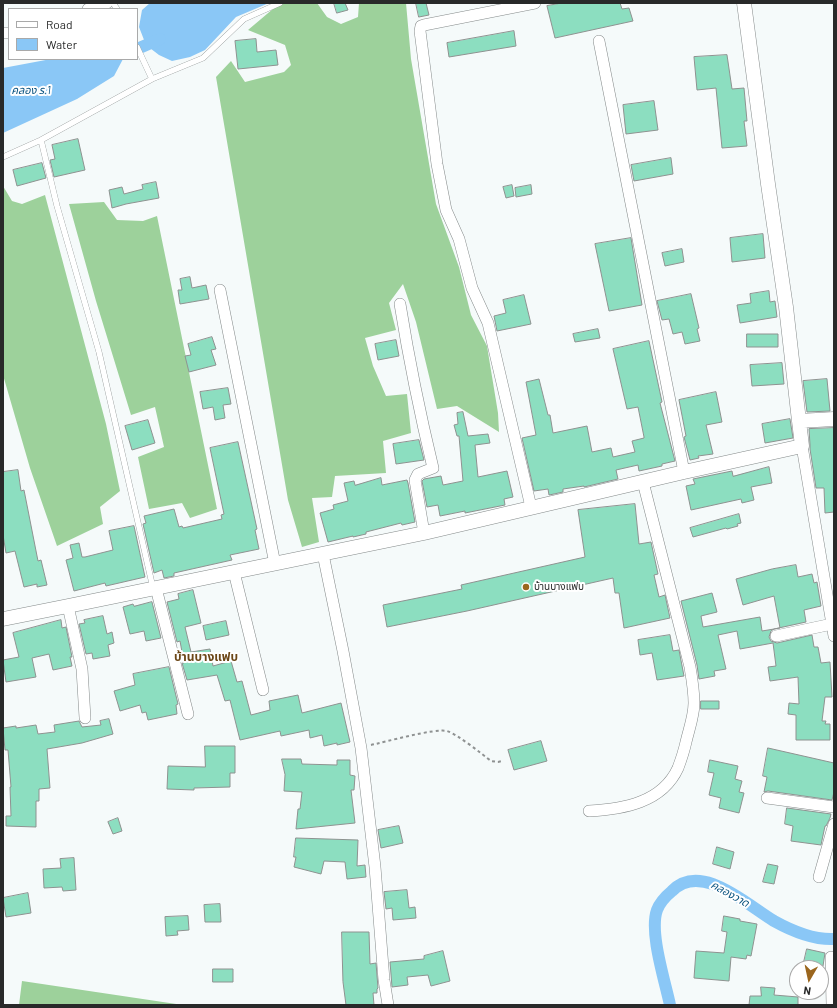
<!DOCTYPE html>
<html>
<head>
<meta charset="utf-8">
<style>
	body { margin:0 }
	#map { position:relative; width:837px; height:1008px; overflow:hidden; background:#f5fafa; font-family:Barlow,sans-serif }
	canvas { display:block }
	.frame { position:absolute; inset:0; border:4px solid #282929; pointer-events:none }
	.legend { position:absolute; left:8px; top:8px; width:130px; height:52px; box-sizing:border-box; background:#fff; border:1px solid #a9a9a9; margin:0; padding:5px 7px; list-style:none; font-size:12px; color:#282929 }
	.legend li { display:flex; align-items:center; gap:8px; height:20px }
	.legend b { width:20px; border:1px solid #a9a9a9 }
	.north { position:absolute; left:789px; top:960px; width:40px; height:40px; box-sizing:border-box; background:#fff; border:1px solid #a9a9a9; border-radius:50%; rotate:189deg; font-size:11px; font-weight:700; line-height:16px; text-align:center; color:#282929 }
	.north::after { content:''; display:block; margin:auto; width:14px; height:18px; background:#9b661e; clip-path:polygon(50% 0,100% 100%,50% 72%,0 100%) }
</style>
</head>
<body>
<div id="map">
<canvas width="837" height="1008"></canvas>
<div class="frame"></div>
<ul class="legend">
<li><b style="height:5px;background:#fff"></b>Road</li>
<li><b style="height:11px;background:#8ac7f6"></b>Water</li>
</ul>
<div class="north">N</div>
</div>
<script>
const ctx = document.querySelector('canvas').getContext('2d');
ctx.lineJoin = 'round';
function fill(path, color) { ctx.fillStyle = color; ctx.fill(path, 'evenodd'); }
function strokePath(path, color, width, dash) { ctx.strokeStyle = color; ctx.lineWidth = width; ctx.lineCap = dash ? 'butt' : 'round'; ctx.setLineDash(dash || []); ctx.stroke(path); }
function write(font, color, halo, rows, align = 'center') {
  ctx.font = font + ' Barlow,"Noto Sans Thai",sans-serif'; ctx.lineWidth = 4; ctx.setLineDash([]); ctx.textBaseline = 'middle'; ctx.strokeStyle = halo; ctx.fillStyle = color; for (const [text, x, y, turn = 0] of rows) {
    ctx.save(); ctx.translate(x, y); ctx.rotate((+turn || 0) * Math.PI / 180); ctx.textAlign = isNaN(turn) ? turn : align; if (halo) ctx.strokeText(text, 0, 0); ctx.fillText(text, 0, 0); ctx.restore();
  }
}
const forest = new Path2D(`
	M280,3H317L327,17L341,24L358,17L359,3H406L411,59L436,204L459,267L471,315L487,346L498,413L499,432L457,406L437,409L416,322L403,284L389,303L396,330L365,338L373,366L386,396L407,394L411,433L383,441L386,473L335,476L332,497L312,498L319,542L302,547L288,500L216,77L231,61L245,82L284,72L291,65L285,45L248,30Z
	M3,186L12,201L22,204L45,195L106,424L120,491L100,507L103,524L57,546L30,468L3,375Z
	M104,202L117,220L143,221L157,216L217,509L190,518L182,503L149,509L138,457L164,447L155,407L131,415L96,301L69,204Z
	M22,981L183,1005H19Z`);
const water = new Path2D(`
	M150,3H269L236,17L205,50L190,57L172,61L159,55L146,45L139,27L142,10Z
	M51,59H123L114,76L77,99L3,133V68Z`);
const canal = new Path2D(`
	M137,49L160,39
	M670,1005C665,981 649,932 657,910C660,902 666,896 672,891C701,861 747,905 774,921C792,931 813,940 834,939`);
const building = new Path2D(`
	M334,3H345L348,10L337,13Z
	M416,3H426L429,15L419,17Z
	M562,3H620L622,9L629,8L633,21L555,38L547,6Z
	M514,31L516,46L449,57L447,43Z
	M256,39L257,52L276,50L278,65L238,69L235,41Z
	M727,55L732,89L744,88L747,121H744L747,146L722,148L716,88L697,90L694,57Z
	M654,101L658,130L626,134L623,105Z
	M78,139L85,170L54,177L50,160L55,159L52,145Z
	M671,158L673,174L634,181L631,165Z
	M42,163L46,178L17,186L13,170Z
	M156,182L159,198L126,204L112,208L109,190L122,187L124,194L143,189L142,185Z
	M512,185L514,196L506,198L503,187Z
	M531,185L532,194L516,197L515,188Z
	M763,234L765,258L732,262L730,238Z
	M631,238L642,305L609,311L595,244Z
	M682,249L684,262L665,266L662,253Z
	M190,277L192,288L206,285L209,299L180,304L178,290H182L180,279Z
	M769,291L770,302L775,301L777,317L740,323L737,305L751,303L750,294Z
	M691,294L699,328L697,329L700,341L685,344L682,332L673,334L669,319L662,320L657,301Z
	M524,295L531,324L497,331L494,316L506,313L503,300Z
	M598,329L600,338L575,342L573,334Z
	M747,334H778V347H747Z
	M212,337L216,349L211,350L216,365L189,372L185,356L191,355L188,344Z
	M396,340L399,356L378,360L375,344Z
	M649,341L662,402L660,403L675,461L662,464V466L639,471L638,465L616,470L618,479L584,487V486L563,489V492L554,494L549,495L548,489L534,491L522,438L536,435L526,382L539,379L548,415H550L553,433L587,426L592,452L611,448L613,457L635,452L632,441L644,438V437L638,407L627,409L613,349Z
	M782,363L784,384L752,386L750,365Z
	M827,379L830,411L807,412L803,381Z
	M228,388L231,404L223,405L225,418L215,420L213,407L203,409L200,392Z
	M716,392L722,422L706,425L713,454L698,456L699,458L690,460L684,437L686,436L679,400Z
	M463,412L468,436L488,434L490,443L475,445L478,477L507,471L513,497L504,499L505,505L465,513V511L440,516L438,505L427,507L422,481L424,479L441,476L443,485L463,481L459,436H457L454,425L458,424L457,413Z
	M790,419L793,438L765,443L762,424Z
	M148,420L155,443L132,450L125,426Z
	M834,428V512L825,513L824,488H816L810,449V445L809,429Z
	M419,440L424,460L396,464L393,444Z
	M238,442L257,529L255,530L259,549L230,555L232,560L174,573V576L164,578L162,570L154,573L143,524L146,523L144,516L174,509L179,527L182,526L183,528L222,519L221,515L224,514L210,448Z
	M769,467L772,483L751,487L754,500L742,503L741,499L691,510L686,486L695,484L693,479L732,471L733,476Z
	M18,470L21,491L24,490L38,561L41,560L47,585L37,587V584L24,587L15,551L6,553L3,535V472Z
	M381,478L382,485L407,480L408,483L415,522L402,525L401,523L366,532V534L353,537V536L328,542L320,513L334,509L333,505L348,501L344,483L354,481L355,485Z
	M635,504L639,544L651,542L658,574L654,575L659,597L665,595L670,618L624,628L619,593H615L613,578L467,611L387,627L383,605L462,589L461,585L585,557L578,510Z
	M739,514L741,523L737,524L738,526L727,529L726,528L693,537L690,528Z
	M134,526L145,577L106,586L105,583L74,591L66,560L73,558L70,545L79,543L82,557H85L113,550L109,531Z
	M796,565L798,577L812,574L814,583L817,582L821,606L804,610L806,622L774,629L771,631L769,637L771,641L777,643L812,635L814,647H818L821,663L830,662L832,697H825L822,721H826L825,724H830V740H796V715L788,714L789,703L799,704L798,677L770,681L768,667L776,666L773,643L740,649L737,631L718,635L726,669L714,671L715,676L699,679L697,665L681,601L712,593L717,612L701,616L703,627L760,617L762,631L780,628L774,596L743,605L736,579L772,569Z
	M193,590L201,623L185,627L191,652L210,649L213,666L231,661L237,682L242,681L251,715L270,710L269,701L298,695L302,713L341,703L350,742L337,745V743L324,746L322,735L310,738L309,730L281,736L280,731L240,740L230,700L225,701L217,675L187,680L182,663H184L180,641L177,642L167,602L179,599L178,594Z
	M152,602L161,638L146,641L144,631L130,634L123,607L133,604L134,606Z
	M103,616L107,634L112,632L114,643L108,645L110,656L93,659L92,653L86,654L79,624L85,623L84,620Z
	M61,620L62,628L66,627L72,657H70L72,666L53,670L49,654L32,658L36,677L6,682L3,660L19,657L13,633Z
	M226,621L229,635L206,640L203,626Z
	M670,635L673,651L679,650L684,676L657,680L652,653L640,655L638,640Z
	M169,667L178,704L176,705L177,714L148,720L146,712L142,713L140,705L120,711L114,691L135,685L133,674Z
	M701,701H719V709H701Z
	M109,719L113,734L82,743L47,749L50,788L39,789V801H36V827L6,826V816H11L10,787H11L8,750H5L3,728L16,726V728L36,725L38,734L55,732L54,725L79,721L82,727L101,725L100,721Z
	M541,741L547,761L514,770L508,750Z
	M205,746H235V773H230V787L194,788V790L167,789L168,766L205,767Z
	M768,748L834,763V792L832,800L768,791L764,792L767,777L763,776Z
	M282,759H301L302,764L337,765V760H350V775L355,776L354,790H351L355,823L296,829L298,809H300L302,792L284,791L285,775Z
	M710,760L738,766L735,779L742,781L739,792L744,793L739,813L719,808L721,798L709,795L714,773L708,772Z
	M787,808L831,814L830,818L826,826H825L821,845L791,841L793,826L785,824Z
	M118,818L122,831L113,834L108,822Z
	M399,826L403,843L381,848L378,830Z
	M296,838L358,840L357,866L365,865L366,877L347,879L345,862L324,861L321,874L294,867L296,857H294Z
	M717,847L734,852L730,869L713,864Z
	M74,858L76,890L63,891L62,887L44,888L43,869L61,868L60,859Z
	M768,864L778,866L774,884L763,882Z
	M407,890L409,908L415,907L416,918L393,920L392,908L386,909L384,892Z
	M28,893L31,913L6,917L3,898Z
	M220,904L221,922H205L204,905Z
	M188,916L189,930L177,931L178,935L166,936L165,917Z
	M724,916L740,919V921L757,924L751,956L747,955L746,959L731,957L729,981L694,978L696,951L724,953L727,932L722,931Z
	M342,932H369L370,964L376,963L378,988L377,989V993H373L374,1005H346L343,982Z
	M807,949L825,953L823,966L804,962Z
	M443,951L450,981L431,986L428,975L407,977L408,985L392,987L390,962L424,959V956Z
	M213,969H233V982H213Z
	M761,987L775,988L774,995L798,997V1005H749L750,996H761Z`);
const path = new Path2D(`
	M371,745C385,742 435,728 447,731C457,734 482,754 491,761L498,762L502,761`);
const service = new Path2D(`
	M113,3L117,9
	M152,79L203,58L244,19L280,3
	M41,140L57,206L99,352L153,588
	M3,157L41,140L152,79L137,47`);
const minor = new Path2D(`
	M88,9L107,3
	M3,33H9
	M599,41L684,472
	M220,290L275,564
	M400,304C409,360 420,414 433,468L418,474L415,480L424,533
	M802,446L834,636
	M531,507L488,323L472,288L459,239L446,210L437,164L420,31L421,26L424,25L535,3
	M323,554L343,651L361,748L375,867L384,980L388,1005
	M234,572L263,690
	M156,588L188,714
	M68,606L82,669L85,718
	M776,636L832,624
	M767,798L834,807
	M589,811C623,809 662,803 678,768C681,760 684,751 686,742C689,729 694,716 694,703C694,691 692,679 690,667L643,482
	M819,877L834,824
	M831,957L832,1005`);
const tertiary = new Path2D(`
	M744,3L768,184L786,307L799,421
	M3,619L68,606L424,533L684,472L802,446L799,421L834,419`);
const markers = [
	[526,587,4,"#9b661e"]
];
const poiNames = [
	["บ้านบางแฟบ",534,587]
];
const waterNames = [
	["คลอง ร.1",31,90],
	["คลองวาด",730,894,29]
];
const quarterNames = [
	["บ้านบางแฟบ",206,657]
];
fill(forest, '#9dd19b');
fill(water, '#8ac7f6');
strokePath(canal, '#8ac7f6', 12);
fill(building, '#8cdec0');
strokePath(building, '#8e9290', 1);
strokePath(service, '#858a8a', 6);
strokePath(minor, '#858a8a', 12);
strokePath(tertiary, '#858a8a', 15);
strokePath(path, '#8f9292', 2, [3, 3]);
strokePath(service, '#fff', 5.5);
strokePath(minor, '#fff', 11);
strokePath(tertiary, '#fff', 14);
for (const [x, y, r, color] of markers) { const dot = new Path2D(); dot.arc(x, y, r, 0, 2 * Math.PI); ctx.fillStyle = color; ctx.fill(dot); strokePath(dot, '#fff', 1.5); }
write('10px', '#282929', '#fff', poiNames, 'left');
write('italic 11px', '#0c5480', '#fff', waterNames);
write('bold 12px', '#6b4616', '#fff', quarterNames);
</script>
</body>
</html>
